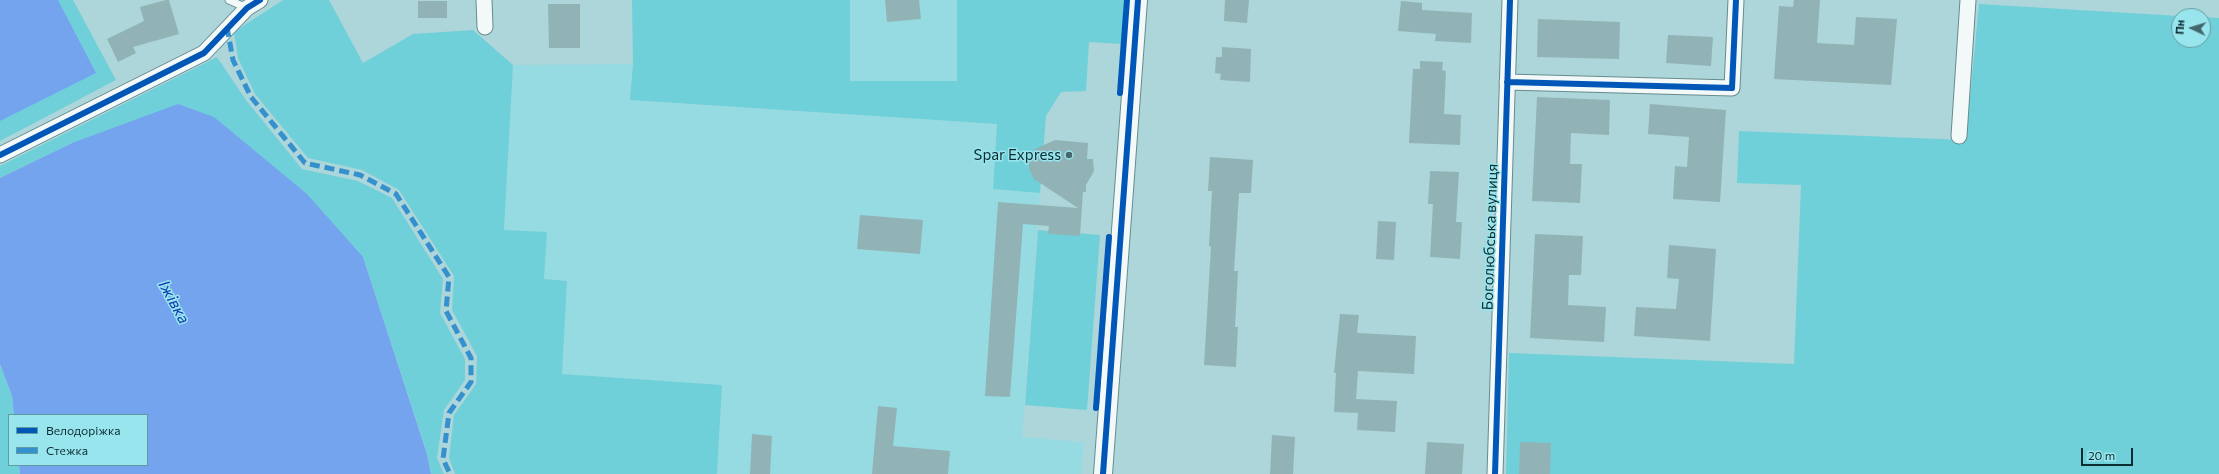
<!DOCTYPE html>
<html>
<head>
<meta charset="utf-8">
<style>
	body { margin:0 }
	#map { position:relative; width:2219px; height:474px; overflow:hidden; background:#acd6d9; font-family:Commissioner,sans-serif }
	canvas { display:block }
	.legend { position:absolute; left:8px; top:414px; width:140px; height:52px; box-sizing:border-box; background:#98e5ed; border:1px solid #609ba1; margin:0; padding:5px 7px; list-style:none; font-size:12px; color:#0b2c30 }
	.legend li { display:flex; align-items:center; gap:8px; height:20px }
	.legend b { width:20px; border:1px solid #609ba1 }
	.north { position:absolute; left:2171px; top:8px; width:40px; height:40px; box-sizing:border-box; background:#98e5ed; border:1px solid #609ba1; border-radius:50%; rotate:274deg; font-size:11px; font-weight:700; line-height:16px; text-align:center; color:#0b2c30 }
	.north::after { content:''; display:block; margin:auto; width:14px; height:18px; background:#43686b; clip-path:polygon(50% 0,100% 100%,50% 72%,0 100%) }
	.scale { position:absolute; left:2081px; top:448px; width:52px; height:18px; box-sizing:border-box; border:2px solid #0b2c30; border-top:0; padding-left:5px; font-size:12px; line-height:14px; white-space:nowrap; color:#0b2c30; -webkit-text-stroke:3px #98e5ed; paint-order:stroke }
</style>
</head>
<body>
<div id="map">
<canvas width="2219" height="474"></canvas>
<ul class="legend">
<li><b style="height:5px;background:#0057b8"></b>Велодоріжка</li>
<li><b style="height:5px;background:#3590ce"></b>Стежка</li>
</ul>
<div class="north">Пн</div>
<div class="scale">20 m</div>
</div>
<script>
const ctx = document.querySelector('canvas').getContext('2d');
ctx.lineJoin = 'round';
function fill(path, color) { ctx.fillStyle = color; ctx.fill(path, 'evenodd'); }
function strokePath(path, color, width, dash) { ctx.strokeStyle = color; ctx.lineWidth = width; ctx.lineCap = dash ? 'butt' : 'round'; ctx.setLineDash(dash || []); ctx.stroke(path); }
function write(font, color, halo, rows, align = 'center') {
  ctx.font = font + ' Commissioner,sans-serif'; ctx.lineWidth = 3; ctx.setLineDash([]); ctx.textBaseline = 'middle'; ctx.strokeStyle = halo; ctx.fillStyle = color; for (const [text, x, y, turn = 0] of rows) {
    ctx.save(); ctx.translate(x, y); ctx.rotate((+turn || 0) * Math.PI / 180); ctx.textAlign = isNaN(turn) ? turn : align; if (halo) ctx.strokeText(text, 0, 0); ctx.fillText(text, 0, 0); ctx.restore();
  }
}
const built = new Path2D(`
	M850,0H957V81H850Z
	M633,64L630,100L997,124L993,189L1040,193L1022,437L1084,442L1081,474H717L722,385L562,375L567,281L544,279L504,230L513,65Z`);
const green = new Path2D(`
	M0,0H73L116,80L0,141Z
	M283,0H329L363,63L413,34L473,30L513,65L504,230L547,232L544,279L567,281L562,374L722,385L717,474H455L449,458L454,415L476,384L477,356L452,310L454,276L399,190L362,170L308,158L255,94L238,58L234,32Z
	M632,0H850V81H957V0H1125L1122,44L1089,42L1086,91L1061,92L1046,116L1040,193L993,189L997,124L630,100L633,64Z
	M1979,4L2179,16V40H2203V17L2219,18V474H1506L1509,353L1794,364L1801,185L1737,183L1739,131L1966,140Z
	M217,57L246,100L302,169L358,181L392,198L443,279L440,313L465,359V380L444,410L437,458L444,474H431L427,453L363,257L72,143L0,178V166Z
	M1038,230L1100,235L1087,410L1025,405Z
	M0,364L12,396L14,415H9V465H19L20,474H0Z`);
const water = new Path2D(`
	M0,0H58L96,73L0,121Z
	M178,104L214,117L307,194L363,257L427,454L431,474H20L19,465H147V415H14L12,396L0,364V178L72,143Z`);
const building = new Path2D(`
	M166,0H169L179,34L133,47L136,53L118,62L107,39L144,21L140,7Z
	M885,0H919L921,19L887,22Z
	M1225,0H1249L1247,23L1224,21Z
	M1794,0H1820L1817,43L1854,45L1856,17L1897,19L1891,85L1774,79L1779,6L1793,7Z
	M418,1H447V18H418Z
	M1401,1L1422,3V10L1472,13L1471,43L1435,41L1436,34L1398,31Z
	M548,4H580V48H549Z
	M1538,19L1620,22L1619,59L1537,57Z
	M1668,35L1713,37L1711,66L1666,63Z
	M1222,47L1251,49L1250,82L1220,80L1221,74L1215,73L1216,57H1222Z
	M1420,61L1443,62L1442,70L1446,71L1444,114L1461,115L1460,145L1409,143L1413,69H1420Z
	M1537,97L1610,100L1609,135L1571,133L1570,164H1582L1580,203L1532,201Z
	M1650,104L1726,110L1720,202L1673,199L1675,166L1687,167L1689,137L1648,134Z
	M1055,140L1088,143L1087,159H1093L1094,171L1086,185V192H1083L1080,236L1048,234L1049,226L1023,224L1010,397L985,396L998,202L1078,208L1034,179L1029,169V158L1035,149Z
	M1210,157L1253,160L1251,193H1239L1234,271H1238L1235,327H1238L1236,367L1204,365L1211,247L1209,246L1212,191H1208Z
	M1430,171L1459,172L1456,222H1462L1460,259L1430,257L1433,204H1428Z
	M860,215L923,220L920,254L857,249Z
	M1378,221L1396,222L1394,260L1376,259Z
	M1535,234L1583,236L1581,275H1569L1568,305L1606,307L1604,342L1530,338Z
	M1669,245L1716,249L1710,341L1634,336L1636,307L1676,309L1679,279L1667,278Z
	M1340,314L1359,315L1357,333L1416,336L1414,374L1358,371L1356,399L1397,401L1395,432L1357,430L1358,413L1334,412L1336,373H1334Z
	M878,406L897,408L893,446L950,451L948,474H872Z
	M752,434L772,436L770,474H750Z
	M1272,435L1295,437L1293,474H1270Z
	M1427,442L1464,444L1462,474H1425Z
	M1520,442L1551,443L1550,474H1519Z`);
const service = new Path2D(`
	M229,0L247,8`);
const minor = new Path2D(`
	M484,0L485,27
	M1507,82L1732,88L1736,0
	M1959,136L1968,0
	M0,155L204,53L247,8L260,0
	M1495,474L1510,0`);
const tertiary = new Path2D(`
	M1103,474L1138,0`);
const quiet = new Path2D(`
	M227,27L233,60L251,97L305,163L360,175L396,194L449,277L446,311L471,358V382L449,413L443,459L450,474`);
const cycleway = new Path2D(`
	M1507,82L1732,88L1736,0
	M1120,93L1127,0
	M0,155L204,53L247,8L260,0
	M1096,408L1109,237
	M1103,474L1138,0
	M1495,474L1510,0`);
const markers = [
	[1069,155,4,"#43686b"]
];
const poiNames = [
	["Spar Express",1061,155]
];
const streetNames = [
	["Боголюбська вулиця",1490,237,-88]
];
const waterNames = [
	["Іжівка",174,302,61]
];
fill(built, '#97dbe2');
fill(green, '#70d0d9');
fill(water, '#75a4ef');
fill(building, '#91b3b6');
strokePath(service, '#678b8d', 9);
strokePath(minor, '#678b8d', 17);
strokePath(tertiary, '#678b8d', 20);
strokePath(service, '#f3f9f9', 7);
strokePath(minor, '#f3f9f9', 15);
strokePath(tertiary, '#f3f9f9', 18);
strokePath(quiet, '#3590ce', 5, [10, 5]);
strokePath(cycleway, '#0057b8', 6);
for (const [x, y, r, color] of markers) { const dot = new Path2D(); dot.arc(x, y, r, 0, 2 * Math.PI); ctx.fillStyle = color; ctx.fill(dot); strokePath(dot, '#98e5ed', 1.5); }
write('15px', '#0b2c30', '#98e5ed', poiNames, 'right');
write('15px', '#0b2c30', '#98e5ed', streetNames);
write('italic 16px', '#1039b2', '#98e5ed', waterNames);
</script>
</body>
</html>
